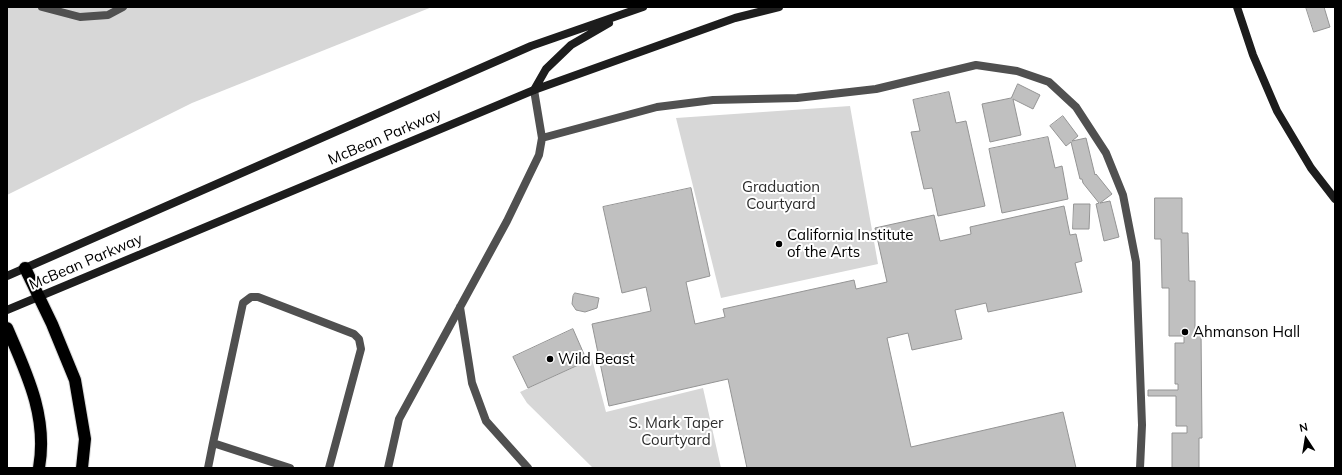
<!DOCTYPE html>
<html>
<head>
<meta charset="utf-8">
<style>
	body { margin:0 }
	#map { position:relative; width:1342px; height:475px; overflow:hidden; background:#fff; font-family:Mulish,sans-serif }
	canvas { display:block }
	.frame { position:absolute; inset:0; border:8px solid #000; pointer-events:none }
	.north { position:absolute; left:1286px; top:419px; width:40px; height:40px; -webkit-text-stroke:3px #fff; paint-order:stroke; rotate:348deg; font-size:11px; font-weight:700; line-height:16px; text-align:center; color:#000 }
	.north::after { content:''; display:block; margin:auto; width:14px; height:18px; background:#000; clip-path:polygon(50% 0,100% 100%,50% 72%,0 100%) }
</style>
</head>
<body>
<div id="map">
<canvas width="1342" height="475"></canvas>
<div class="frame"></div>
<div class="north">N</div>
</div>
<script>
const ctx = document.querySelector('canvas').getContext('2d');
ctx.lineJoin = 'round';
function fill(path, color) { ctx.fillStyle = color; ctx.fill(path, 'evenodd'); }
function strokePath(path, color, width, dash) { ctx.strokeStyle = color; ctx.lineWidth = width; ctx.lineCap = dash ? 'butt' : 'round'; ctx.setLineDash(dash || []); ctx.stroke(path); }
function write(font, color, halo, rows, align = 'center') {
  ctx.font = font + ' Mulish,sans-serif'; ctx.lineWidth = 4; ctx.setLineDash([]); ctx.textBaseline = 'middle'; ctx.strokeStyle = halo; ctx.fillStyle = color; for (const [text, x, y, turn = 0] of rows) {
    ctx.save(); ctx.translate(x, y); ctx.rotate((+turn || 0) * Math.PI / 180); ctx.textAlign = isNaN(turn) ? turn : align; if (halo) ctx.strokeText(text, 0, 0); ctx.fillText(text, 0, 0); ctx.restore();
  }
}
const green = new Path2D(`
	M7,7H432L192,103L7,195Z
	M850,106L878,264L721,298L676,118Z
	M592,359L606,412L703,388L721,468H593L527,403L520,392Z`);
const building = new Path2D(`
	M1306,7H1324L1330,27L1314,32Z
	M1018,84L1040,95L1033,109L1013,99L1021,135L990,142L982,104L1011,98Z
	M949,92L956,123L966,121L985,206L938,216L932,188L924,189L911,132L920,131L913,100Z
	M1063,116L1078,136L1072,141L1086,138L1095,175L1096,174L1112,194L1100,203L1110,201L1119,237L1104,241L1096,204L1099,203L1083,183L1082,179H1080L1071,142L1066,146L1050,126Z
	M1048,137L1055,168L1062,166L1068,199L1002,213L989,149Z
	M691,188L710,276L686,282L695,324L725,317L723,309L854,280L856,289L887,282L875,228L934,215L940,241L971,234L970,227L1064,206L1070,235L1076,234L1082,261L1075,263L1082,292L988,312L986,303L955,310L962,339L912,350L908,333L887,338L911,447L1063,412L1076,468H747L728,379L609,406L592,324L651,311L646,287L622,293L603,207Z
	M1155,198H1182V233H1188L1189,281H1195V329H1201L1202,438H1199V468H1172V433H1187V426H1176V396H1148V390H1178V384H1175V343H1184V336H1169V288H1162L1161,239H1155Z
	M1074,204H1090L1089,229H1073Z
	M575,293L599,298L597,308L585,312L576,310L572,304L573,296Z
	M573,329L587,361L528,388L513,357Z`);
const lane = new Path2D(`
	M42,7L80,17L108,15L123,7
	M542,138L657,107L713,100L797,98L876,89L976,65L1017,71L1049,82L1076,107L1106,153L1123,195L1136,262L1142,425L1140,468
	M460,307L472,383L486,421L528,468
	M213,443L243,303L251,297H258L354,334L359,339L361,349L329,468
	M208,468L213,443L290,468
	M388,468L399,419L507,221L539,155L542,138L534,90`);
const secondary = new Path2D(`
	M1237,7L1253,55L1277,111L1311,168L1335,199
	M534,90L546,69L571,45L609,23
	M7,276L531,46L643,7
	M7,310L534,90L735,18L779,7`);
const highway = new Path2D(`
	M25,268L52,324L75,380L85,439L82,468
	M7,328C27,374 48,417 39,468`);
const markers = [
	[779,244,4,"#000"],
	[1185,332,4,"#000"],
	[550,359,4,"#000"]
];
const streetNames = [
	["McBean Parkway",385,137,-23],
	["McBean Parkway",86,262,-23]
];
const parkNames = [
	["Graduation",781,187],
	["Courtyard",781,204],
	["S. Mark Taper",676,423],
	["Courtyard",676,440]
];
const poiNames = [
	["California Institute",787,235],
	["of the Arts",787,252],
	["Ahmanson Hall",1193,332],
	["Wild Beast",558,359]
];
fill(green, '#d7d7d7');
fill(building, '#c0c0c0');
strokePath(building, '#949494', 1);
strokePath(highway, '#dbdbdb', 14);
strokePath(lane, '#505050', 8);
strokePath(secondary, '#1d1d1d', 8);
strokePath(highway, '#000', 12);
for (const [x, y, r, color] of markers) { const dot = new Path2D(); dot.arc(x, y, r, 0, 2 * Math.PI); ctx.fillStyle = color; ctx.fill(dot); strokePath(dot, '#fff', 1.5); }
write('15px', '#000', '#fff', streetNames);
write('15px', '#2e2e2e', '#fff', parkNames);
write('15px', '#000', '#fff', poiNames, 'left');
</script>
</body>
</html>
